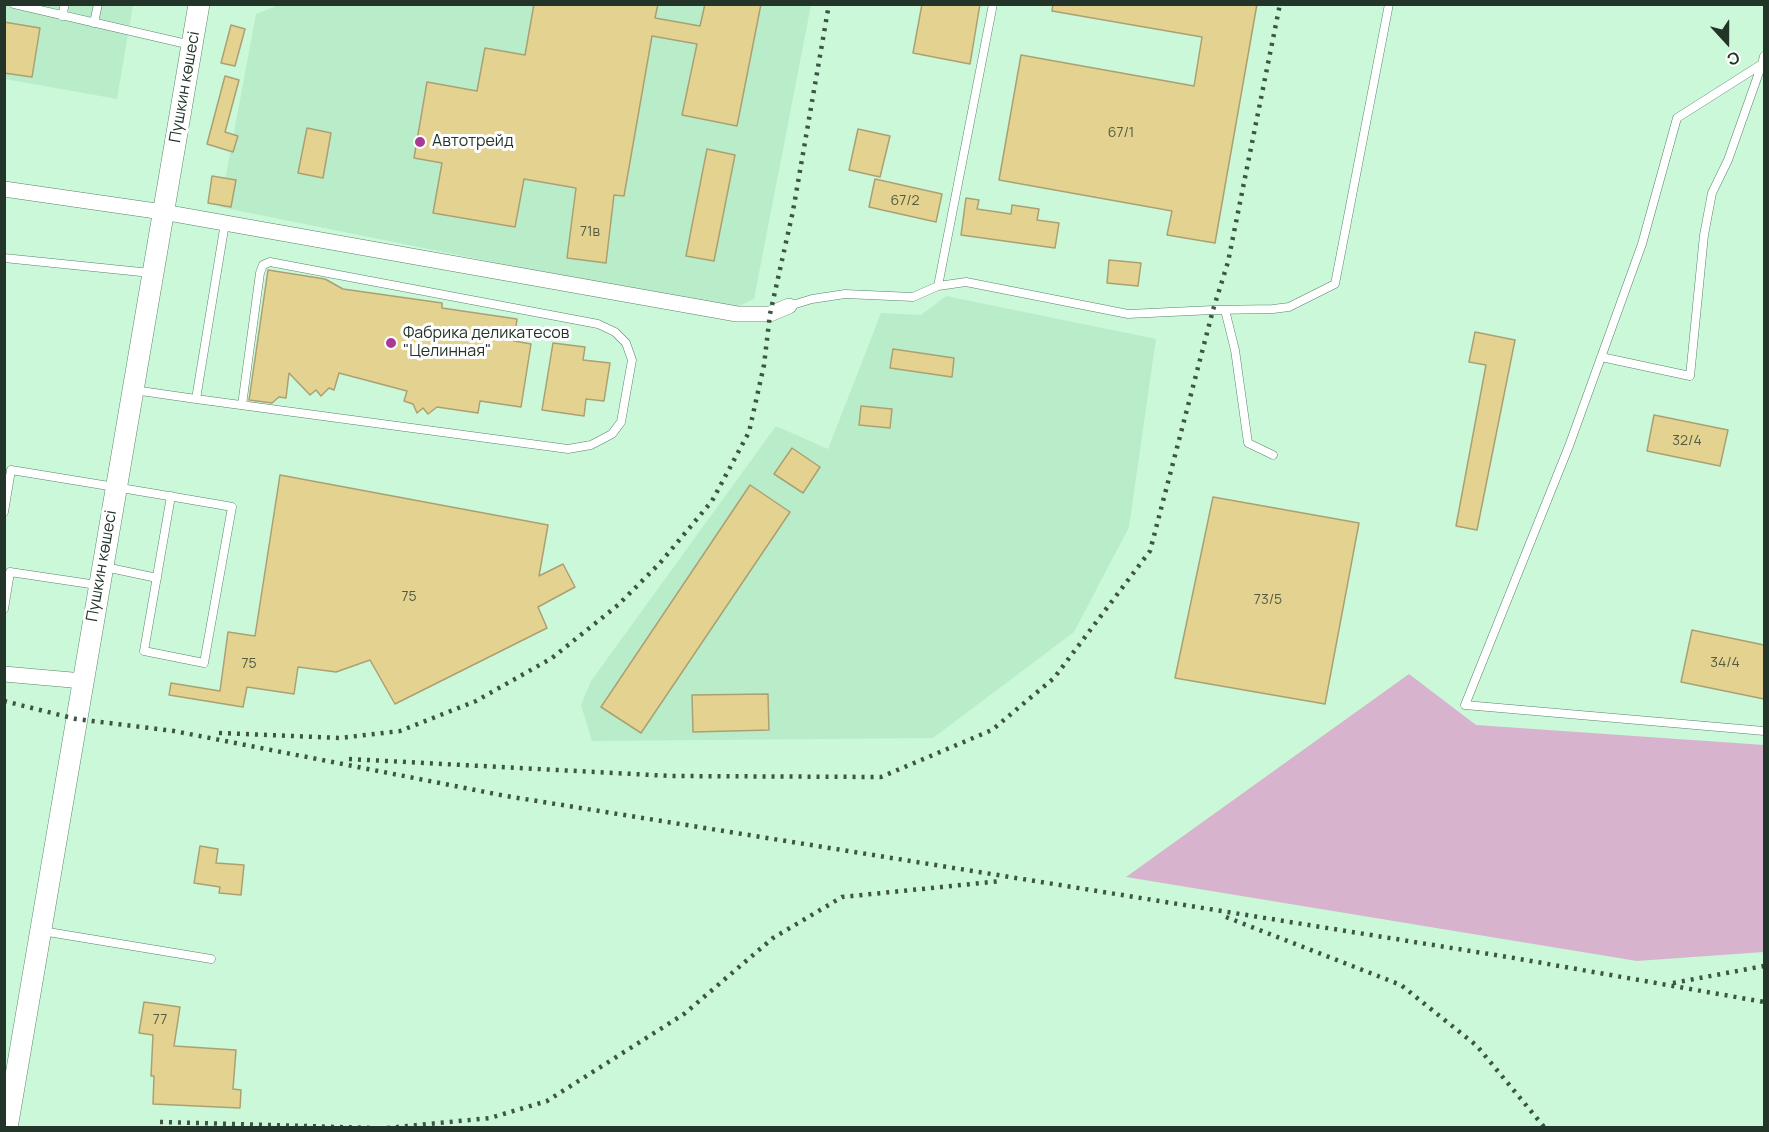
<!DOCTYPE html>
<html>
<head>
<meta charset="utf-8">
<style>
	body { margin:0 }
	#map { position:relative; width:1769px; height:1132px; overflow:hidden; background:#caf8d9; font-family:Manrope,sans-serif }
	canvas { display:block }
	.frame { position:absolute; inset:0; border:6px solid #233529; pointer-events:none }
	.north { position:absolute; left:1697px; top:12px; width:60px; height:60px; -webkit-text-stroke:4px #fff; paint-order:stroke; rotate:159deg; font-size:16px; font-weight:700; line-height:24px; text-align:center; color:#233529 }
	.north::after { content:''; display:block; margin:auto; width:21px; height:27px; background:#233529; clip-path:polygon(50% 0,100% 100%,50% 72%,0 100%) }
</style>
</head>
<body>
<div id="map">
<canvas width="1769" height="1132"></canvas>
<div class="frame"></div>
<div class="north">С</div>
</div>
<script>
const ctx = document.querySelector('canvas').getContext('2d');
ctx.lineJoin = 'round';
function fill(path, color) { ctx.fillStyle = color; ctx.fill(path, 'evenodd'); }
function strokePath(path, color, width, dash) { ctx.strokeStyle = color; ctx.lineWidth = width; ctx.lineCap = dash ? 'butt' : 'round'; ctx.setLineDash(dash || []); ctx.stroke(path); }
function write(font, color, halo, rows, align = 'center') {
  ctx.font = font + ' Manrope,sans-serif'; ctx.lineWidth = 6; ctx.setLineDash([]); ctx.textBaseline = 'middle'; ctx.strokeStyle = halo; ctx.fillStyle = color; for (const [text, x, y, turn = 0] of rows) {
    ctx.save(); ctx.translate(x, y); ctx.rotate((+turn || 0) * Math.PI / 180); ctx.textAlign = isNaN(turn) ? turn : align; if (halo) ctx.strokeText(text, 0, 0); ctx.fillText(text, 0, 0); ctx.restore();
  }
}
const built = new Path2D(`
	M4,5H133L117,99L5,79Z
	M279,5H811L754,299L731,310L220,207L256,14Z
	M946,296L1156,339L1129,527L1074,632L933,738L592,741L581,705L591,681L776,426L828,449L881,313L921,315Z`);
const green = new Path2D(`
	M1409,674L1476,725L1764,745V952L1637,961L1126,877Z`);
const building = new Path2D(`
	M534,4H658L655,18L700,26L705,4H761L737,126L682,115L697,44L652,36L624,196L614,195L606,263L567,258L576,188L524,179L515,227L433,213L442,163L414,158L427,82L477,91L485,48L525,55Z
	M922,4H980L970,64L913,53Z
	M1053,4H1257L1215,243L1167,235L1172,211L999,180L1021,55L1194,86L1202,37L1052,11Z
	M4,22L40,28L32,77L4,73Z
	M231,25L245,29L235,66L221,63Z
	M225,76L239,80L225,132L238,136L233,152L207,144Z
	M307,128L331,133L323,178L298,173Z
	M858,129L890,136L880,177L849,170Z
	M707,149L735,155L714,261L686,256Z
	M212,176L236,180L231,207L208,203Z
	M875,179L942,194L936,222L869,207Z
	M966,198L979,200L977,209L1011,214L1012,205L1039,209L1037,220L1059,223L1055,248L961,235Z
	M1109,260L1141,263L1138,286L1107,283Z
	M268,270L325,279L343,289L442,303V308L517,319L514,341L531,344L521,407L480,401L478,413L437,407L428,414L423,408L417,413L413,404L404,401L407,391L339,373L334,390L329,388L321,396L316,390L310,395L289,373L286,398L279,397L272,403L249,400Z
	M1475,332L1515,340L1477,530L1456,526L1486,365L1469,362Z
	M553,343L585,347L583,360L610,363L604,401L586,399L584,416L542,410Z
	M893,349L954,358L952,377L890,368Z
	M861,406L892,409L890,428L859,425Z
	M1654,415L1728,430L1720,466L1647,451Z
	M792,448L820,467L803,493L774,474Z
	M280,475L548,525L539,576L563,564L575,587L538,607L547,628L395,704L370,660L336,672L298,667L294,694L247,687L243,707L169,695L171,683L220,691L228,632L255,636Z
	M750,485L790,512L641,733L601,707Z
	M1213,497L1359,523L1325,704L1175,678Z
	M1692,630L1764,645V699L1681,682Z
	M768,694L769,730L693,732L692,695Z
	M200,846L218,849L216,863L244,865L241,895L219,893L220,887L194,883Z
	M144,1002L180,1007L174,1046L236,1050L233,1089L241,1090L240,1108L153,1104L154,1076H151L153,1035L139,1033Z`);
const lane = new Path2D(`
	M14,4L191,45
	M62,16L65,4
	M94,23L98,4
	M1764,56L1762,64L1677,118L1642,244L1569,446L1465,705L1764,731
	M4,258L151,273
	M938,286L966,282L1128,314L1213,310L1273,309L1289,307L1335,284L1389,4
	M789,306L812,299L845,294L913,297L938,286L993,4
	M1225,310L1235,350L1248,443L1273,455
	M1601,357L1690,376L1704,235L1712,193L1728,160L1762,64
	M134,390L196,399L568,449L591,445L612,434L621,422L632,360L626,343L615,332L598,324L270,262L263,265L260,273L242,405
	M196,399L225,223
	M4,512L11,470C85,482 159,494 232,507L204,663L144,651L171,496
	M105,567L157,578
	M4,609L10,572L97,585
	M42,931L211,959`);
const street = new Path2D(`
	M4,189L163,212L737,314H770L789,306
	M4,674L83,681`);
const secondary = new Path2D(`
	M7,1128L199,4`);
const rail = new Path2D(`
	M4,701L76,719L174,731L506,796L1514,958L1764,1002
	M219,733L340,738L400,731L476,701L552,658L618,605L660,563L712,501L749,432L764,365L770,314L793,211L829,4
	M349,759L671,776L881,777L992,730L1054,678L1150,551L1213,310L1228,262L1280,4
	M1226,917L1401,985L1477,1046L1545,1128
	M1673,983L1764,966
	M160,1122L374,1128
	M387,1128L490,1118L547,1101L684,1014L773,938L842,897L1001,881`);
const markers = [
	[420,142,6,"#aa3996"],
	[391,343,6,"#aa3996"]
];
const numberNames = [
	["67/1",1121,133],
	["67/2",905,201],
	["71в",590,232],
	["32/4",1687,441],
	["75",409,597],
	["73/5",1268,600],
	["34/4",1725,663],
	["75",249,664],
	["77",160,1020]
];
const streetNames = [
	["Пушкин көшесі",185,87,-80],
	["Пушкин көшесі",102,566,-80]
];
const poiNames = [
	["Автотрейд",432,142],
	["Фабрика деликатесов",403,334],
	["\"Целинная\"",403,352]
];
fill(built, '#b9edca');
fill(green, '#d8b3ce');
fill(building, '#e4d390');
strokePath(building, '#aba073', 1.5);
strokePath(lane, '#5a8368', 9);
strokePath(street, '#5a8368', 16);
strokePath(secondary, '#5a8368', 22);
strokePath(lane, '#fff', 8);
strokePath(street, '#fff', 15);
strokePath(secondary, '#fff', 21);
strokePath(rail, '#3e5445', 4.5, [3, 6]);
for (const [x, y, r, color] of markers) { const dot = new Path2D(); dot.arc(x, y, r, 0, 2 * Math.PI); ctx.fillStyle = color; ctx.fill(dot); strokePath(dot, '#fff', 2); }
write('14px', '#535c43', null, numberNames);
write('16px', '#233529', '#fff', streetNames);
write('16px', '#233529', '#fff', poiNames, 'left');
</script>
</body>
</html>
